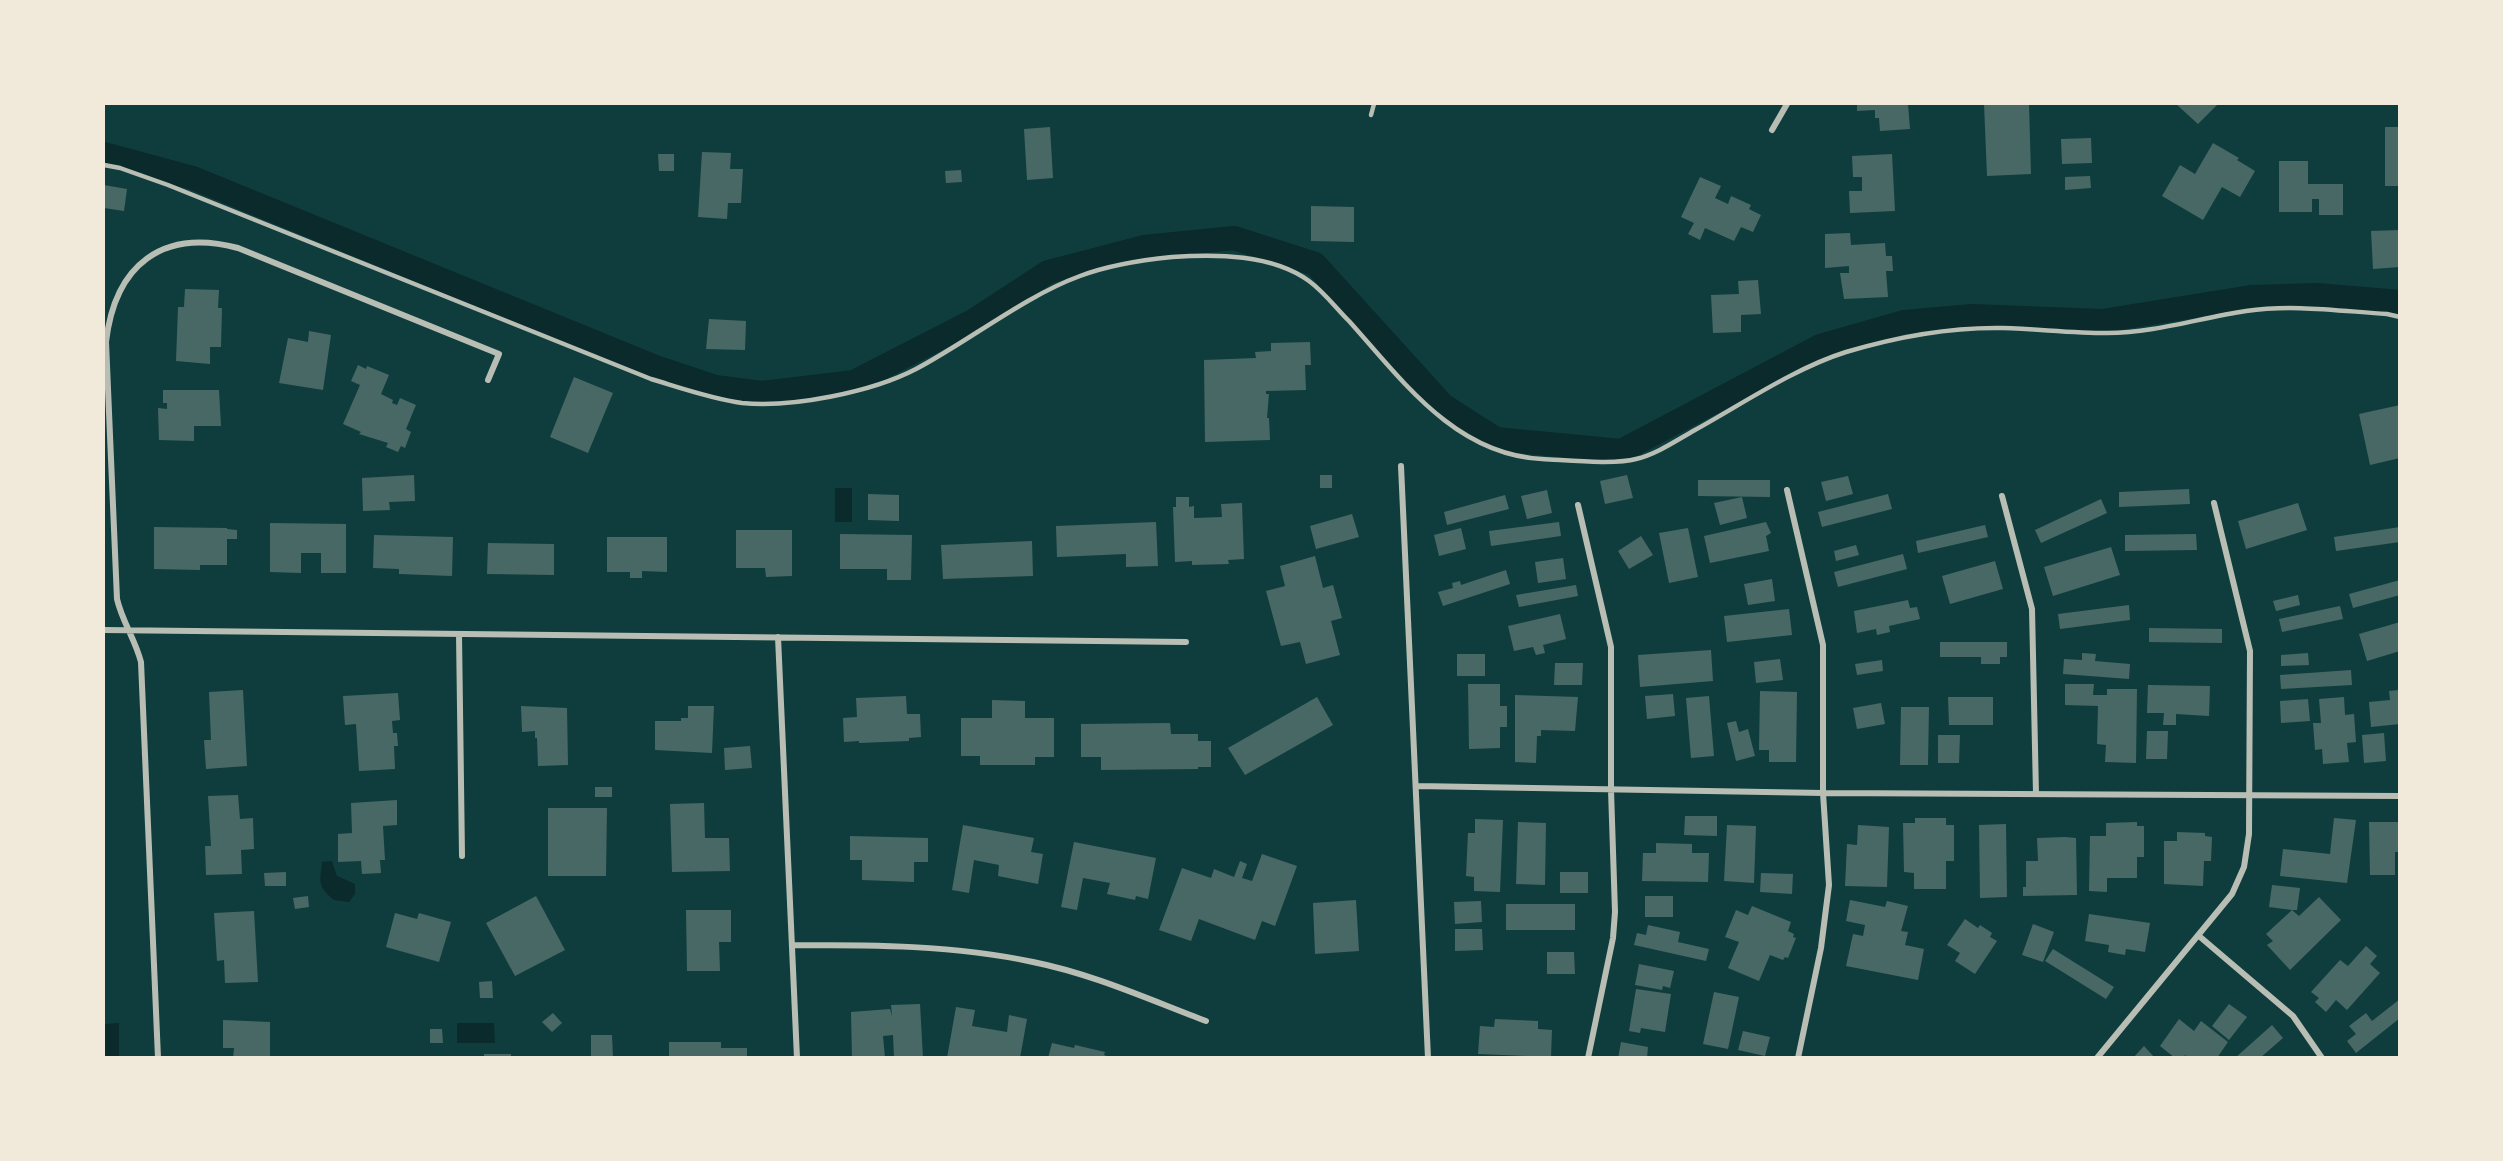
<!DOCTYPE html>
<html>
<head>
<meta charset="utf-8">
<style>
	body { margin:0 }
	#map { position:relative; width:2503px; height:1161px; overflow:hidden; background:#0f3d3e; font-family:"Golos Text",sans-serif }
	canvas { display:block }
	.frame { position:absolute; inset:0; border:105px solid #f1e9da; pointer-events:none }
</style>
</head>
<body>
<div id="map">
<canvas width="2503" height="1161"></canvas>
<div class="frame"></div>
</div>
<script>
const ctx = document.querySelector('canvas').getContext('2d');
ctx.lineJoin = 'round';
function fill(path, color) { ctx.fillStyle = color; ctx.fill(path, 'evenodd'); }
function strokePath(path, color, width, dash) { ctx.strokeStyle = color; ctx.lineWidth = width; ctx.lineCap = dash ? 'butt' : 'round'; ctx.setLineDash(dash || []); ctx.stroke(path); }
const water = new Path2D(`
	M835,488H852V522H835Z
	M332,861L337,876L355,884V894L349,902L334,900C317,886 320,882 322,862Z
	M119,1023V1057H104V1024Z
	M457,1023H494L495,1043H457Z`);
const canal = new Path2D(`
	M104,154L193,178L658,368L715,387L762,393L854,382L973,321L1048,272L1144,247L1234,238L1315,264L1443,405L1496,439L1621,451L1820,346L1904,322L1972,316L2102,321L2251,297L2317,295L2400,302`);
const building = new Path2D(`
	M1857,104H1908L1910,129L1880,131L1879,118H1875V110L1857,111Z
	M1984,104H2029L2031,174L1987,176Z
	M2176,104H2218L2198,124Z
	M1050,127L1053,178L1027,180L1024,129Z
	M2385,127H2400V186H2385Z
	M2091,138L2092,163L2062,164L2061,139Z
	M2213,143L2239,158L2237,160L2255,171L2240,197L2222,187L2203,220L2162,196L2180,165L2195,174Z
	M702,152L731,153L730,169H743L741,203H728L727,219L698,217Z
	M658,154H674V171H659Z
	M1892,154L1895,211L1850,213L1849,191H1862V177H1853L1852,156Z
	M2279,161H2308V184H2343V215H2319V199H2312V212H2279Z
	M961,170L962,182L946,183L945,171Z
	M2090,176L2091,188L2065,190V177Z
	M1700,177L1721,186L1715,198L1728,204L1731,196L1751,205L1749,209L1761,215L1753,232L1741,227L1734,241L1705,228L1700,240L1688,234L1694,223L1681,217Z
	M104,185L127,189L124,211L104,208Z
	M1311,206L1354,207V242L1311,241Z
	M2400,230V267L2373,269L2371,231Z
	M1850,233L1851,245L1885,243L1886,256H1892L1893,271H1886L1888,297L1844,299L1840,273H1849V266L1825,268V234Z
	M1758,280L1761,314L1741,315V332L1713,333L1711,295L1739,294L1738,281Z
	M185,289L219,290L218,308H222L221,347H210V364L176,361L178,307H184Z
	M709,319L746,321L745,350L706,349Z
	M309,331L331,335L323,390L279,383L288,338L308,342Z
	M1310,342L1311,365H1305L1306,390L1266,391V394H1269L1267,418H1269L1270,440L1205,442L1204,360L1256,358L1255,352L1271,351V343Z
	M358,365L366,369L367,366L389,375L381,394L393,400L392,403L397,405L400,398L416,405L406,429L411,432L405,448L401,446L398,452L386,447L388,443L359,434L361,432L343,424L360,385L351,381Z
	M574,377L613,393L588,453L550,437Z
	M163,390H219L221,426H194V441L159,440L158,408L167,409V403H163Z
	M2400,405V458L2370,465L2359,414Z
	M414,475L415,501L389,502L390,510L363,511L362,478Z
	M1320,475H1332V488H1320Z
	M1627,475L1633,498L1605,504L1600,481Z
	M1848,476L1853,494L1826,501L1821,482Z
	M1698,480H1770V497L1698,496Z
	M2189,489L2190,504L2119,507V492Z
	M1547,490L1552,513L1527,519L1521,496Z
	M868,494L899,495V521L868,520Z
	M1888,494L1892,509L1822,527L1818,512Z
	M1505,495L1509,509L1447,525L1444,512Z
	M1176,497H1189V507L1194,506V518L1222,517L1221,504L1242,503L1244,559L1228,560L1229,564L1192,565V561L1175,562L1173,507H1176Z
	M1742,497L1747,518L1720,525L1714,503Z
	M2101,499L2107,513L2041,543L2035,530Z
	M2298,503L2307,530L2246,549L2238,521Z
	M1352,514L1359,537L1316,549L1310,526Z
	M1156,522L1158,566L1126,567V554L1057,557L1056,526Z
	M1559,522L1561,536L1491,546L1489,531Z
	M1766,522L1771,533L1766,536L1769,551L1710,563L1704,536Z
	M270,523L346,524V573H321V553H301V573L270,572Z
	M1985,525L1988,537L1918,553L1916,541Z
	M154,527L227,528V529L237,530V539H227V565H200V570L154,569Z
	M2400,527V542L2336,551L2334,537Z
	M1461,528L1466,549L1439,556L1434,535Z
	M1688,528L1698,577L1669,583L1659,533Z
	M736,530H792V576L766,577L765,568H736Z
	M840,534L912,535L911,580H887V569H840Z
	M2196,534L2197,550L2125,551V535Z
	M374,535L453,537L452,576L399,574V569L373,568Z
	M1641,536L1653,555L1629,569L1618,551Z
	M607,537H667V572L642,571V578H630V572H607Z
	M1032,541L1033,576L943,579L941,545Z
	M488,543L554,544V575L487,574Z
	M1856,545L1859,555L1836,561L1834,551Z
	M2111,547L2120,575L2053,596L2044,567Z
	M1903,554L1907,569L1838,587L1834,572Z
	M1315,556L1323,588L1333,585L1342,618L1331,621L1340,655L1306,664L1300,642L1281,646L1266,591L1285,586L1280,566Z
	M1563,558L1566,579L1538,583L1535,562Z
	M1995,561L2003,589L1950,604L1942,576Z
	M1506,570L1510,584L1443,606L1438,592L1453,588L1452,583L1460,581L1461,585Z
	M1772,579L1775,601L1748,605L1744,584Z
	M2400,580V595L2353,608L2349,594Z
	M1576,585L1578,596L1519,607L1516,595Z
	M2298,595L2300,605L2276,611L2273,601Z
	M1908,600L1910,608L1917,607L1920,619L1889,626L1890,632L1877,635L1876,629L1857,633L1854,611Z
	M2129,605L2130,620L2060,629L2058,614Z
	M2340,606L2343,619L2282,632L2279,619Z
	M1789,609L1792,635L1727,642L1724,616Z
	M1560,614L1566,639L1543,645L1545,653L1536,655L1533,647L1514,651L1508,626Z
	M2400,622V651L2367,661L2359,634Z
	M2149,628L2222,629V643L2149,642Z
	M1940,642H2007V657H2000V664H1981V657H1940Z
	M1711,650L1713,681L1640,687L1638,655Z
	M2082,653L2096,654L2095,661L2130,664L2129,679L2063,674L2064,659L2082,660Z
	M2308,653L2309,665L2281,666V655Z
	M1457,654H1485V676H1457Z
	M1780,659L1783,680L1756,683L1754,662Z
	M1882,660L1883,671L1857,675L1855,664Z
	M1555,663H1583L1582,685H1554Z
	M2351,670L2352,685L2281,689L2280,675Z
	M1468,684H1500V706H1507V727H1500V748L1469,749Z
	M2065,684H2094L2093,695H2107V689H2137L2136,763L2105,762L2106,745L2097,744L2098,706L2065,705Z
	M2148,685L2210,686L2209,716L2176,714V725H2163L2164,713H2147Z
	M243,690L247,766L206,769L204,740H211L209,692Z
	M2399,690L2400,724L2371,727L2369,702L2390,700L2389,691Z
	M1760,691L1797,692L1796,762H1769V750H1759Z
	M398,693L400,720L392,721L393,733H397L398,746H394L395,769L359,771L356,724L345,725L343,696Z
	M1673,694L1675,716L1647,719L1645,696Z
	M1515,695L1578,697L1575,731L1541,730V736H1537L1536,763L1515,762Z
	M906,696L907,714H920L921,737L909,738V741L859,743V741L844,742L843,718L857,717L856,698Z
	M1709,696L1714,756L1691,758L1686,698Z
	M1317,697L1333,725L1245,775L1228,748Z
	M1948,697H1993V725H1949Z
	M2344,697L2345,715L2354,714L2356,742L2347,743L2349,762L2323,764L2322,749L2315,750L2313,723H2321L2319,699Z
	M2308,699L2310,721L2281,723L2280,701Z
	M992,700L1025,701V718H1054V757H1035V765H980V756H961V718H992Z
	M1881,703L1885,724L1857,729L1853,708Z
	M521,706L567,708L568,765L538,766L537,738H535V731L522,732Z
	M688,706H714L712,753L655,750V721H681V718H688Z
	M1901,707H1929L1928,765H1900Z
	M1736,721L1739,732L1748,729L1755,756L1736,761L1727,723Z
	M1170,723L1171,734H1198V741H1211V767H1198V769L1101,770V757H1081V724Z
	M2147,731H2168L2167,759H2146Z
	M2384,733L2386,761L2364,763L2362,735Z
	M1938,735H1960L1959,763H1938Z
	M750,746L752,768L725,770L724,748Z
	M595,787H612V797H595Z
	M238,795L240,819L253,818L254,849L241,850L242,874L206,875L205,846H211L208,796Z
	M397,800V825L383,826L385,860H380L381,873L362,874L361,861L338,862V834L352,833L351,803Z
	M704,803L705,838H729L730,871L672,872L670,804Z
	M548,808H607L606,876H548Z
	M1685,816H1717V836L1684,835Z
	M1915,818H1946V825H1954V861H1946V889H1914V873L1904,872L1903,823H1915Z
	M2334,818L2356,820L2347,883L2280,876L2283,849L2330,854Z
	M1475,819L1503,820L1500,892L1474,891V877L1466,876L1468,833H1475Z
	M1518,822L1546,823L1545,885L1516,884Z
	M2137,822V826H2144V857H2137V878H2107V892L2089,891L2090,836H2106V823Z
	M2369,822H2400V852H2395V875H2370Z
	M2006,824L2007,897L1980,898L1979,825Z
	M963,825L1034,838L1031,852L1043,854L1038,884L998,876L999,865L974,860L969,893L952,890Z
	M1727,825L1756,826L1754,883L1724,881Z
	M1858,825L1889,827L1887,887L1845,886L1847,844L1857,845Z
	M2177,832L2205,833V836L2212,837L2211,861H2204L2203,886L2164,884V841H2177Z
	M850,836L928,838V862H914V882L862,880V860H850Z
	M2065,837L2076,838L2077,895L2023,896V887H2026V861H2038L2037,838Z
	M1074,842L1156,858L1148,899L1136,896L1135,900L1107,894L1110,883L1083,878L1077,910L1061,907Z
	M1656,843L1692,844V853H1709L1708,882L1642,881L1643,853H1656Z
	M1262,854L1297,866L1275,926L1262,921L1255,940L1199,919L1191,941L1159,930L1182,868L1211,878L1214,869L1234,877L1240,861L1247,864L1242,878L1252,881Z
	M286,872V886H265L264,873Z
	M1560,872H1588V893H1560Z
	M1761,873L1793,874L1792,894L1760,892Z
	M2272,885L2300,888L2297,910H2292L2299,916L2319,897L2341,920L2290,970L2267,945L2273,941L2266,934L2292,910L2269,907Z
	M308,896L309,907L295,909L293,898Z
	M536,896L565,950L515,976L486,923Z
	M1645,896H1673V917H1645Z
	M1356,900L1359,951L1315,954L1313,903Z
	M1850,900L1885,907L1887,901L1908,906L1901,931L1908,932L1905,945L1924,949L1918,980L1846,966L1853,934L1863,936L1865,925L1846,921Z
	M1481,901L1482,922L1455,924L1454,902Z
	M1506,904H1575V930H1506Z
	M1752,906L1791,922L1788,931L1794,934L1793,937L1796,938L1788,958L1785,957L1783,960L1770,955L1759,981L1728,968L1739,942L1725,937L1736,910L1748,915Z
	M686,910H731V942H719L720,971H687Z
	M254,911L258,982L225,983L224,960L217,961L214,913Z
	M395,913L417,919L419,913L451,922L439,962L386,947Z
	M2089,914L2150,923L2145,952L2126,949L2125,955L2108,952L2109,945L2085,941Z
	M1965,919L1978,928L1980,925L1992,933L1990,937L1997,941L1975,974L1955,961L1960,953L1947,945Z
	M2033,924L2054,932L2043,962L2022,955Z
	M1648,925L1680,932L1678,942L1709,949L1706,961L1634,945L1637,933L1646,935Z
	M1455,929H1482L1483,950L1455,951Z
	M2366,946L2377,956L2370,964L2380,973L2347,1010L2336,1000L2326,1012L2315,1002L2319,998L2311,992L2340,960L2348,966Z
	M2053,949L2114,987L2106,999L2045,961Z
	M1547,952H1574L1575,974H1547Z
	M1639,964L1674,971L1670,988L1663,986L1662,990L1635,985Z
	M492,981L493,998H480L479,982Z
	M1636,989L1671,994L1665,1032L1641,1028L1640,1033L1629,1031Z
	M1714,992L1739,997L1728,1049L1703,1044Z
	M2400,999V1018L2356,1053L2347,1041L2356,1034L2349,1026L2366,1013L2372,1021Z
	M920,1004L923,1058H894L893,1035L883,1036L885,1058H852L851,1012L890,1009L892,1016L891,1005Z
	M2229,1004L2247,1017L2229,1040L2212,1026Z
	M956,1007L975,1010L972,1026L1007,1032L1009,1015L1027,1019L1020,1058H947Z
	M553,1013L562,1023L552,1032L542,1022Z
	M1495,1019L1538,1021V1029L1552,1030L1551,1057L1478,1054L1480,1026L1494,1027Z
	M2179,1019L2194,1031L2201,1021L2228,1042L2217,1058H2188L2185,1055L2183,1058H2175L2160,1046Z
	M223,1020L270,1022V1058H233L234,1048H223Z
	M2272,1025L2283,1038L2260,1058H2235Z
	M430,1029H442L443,1043H430Z
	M1743,1031L1770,1037L1765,1056L1738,1050Z
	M591,1035H612L613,1058H591Z
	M669,1042H721V1048H747V1058H669Z
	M1621,1042L1648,1047L1647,1058H1618Z
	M1052,1043L1074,1048L1075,1045L1105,1052L1104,1055L1112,1058H1048Z
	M2144,1046L2155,1058H2133Z
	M484,1054H511V1058H484Z`);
const service = new Path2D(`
	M1371,115L1374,104
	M104,165L120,168L168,185L651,379C681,388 712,399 742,403C792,408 872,392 916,369C969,341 1025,296 1080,276C1109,265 1142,260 1172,257C1216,254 1272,254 1309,281C1324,292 1336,308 1349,321C1402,380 1455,455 1542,459C1566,460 1615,465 1636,459C1657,454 1677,440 1695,430C1742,404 1795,368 1846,352C1896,337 1951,327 2003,328C2038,329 2072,333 2107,333C2155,333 2199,318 2246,311C2292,304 2340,311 2387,314L2400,317`);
const minor = new Path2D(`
	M1772,130L1787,104
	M1401,466L1428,1058
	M1787,490L1823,645V793L1829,885L1821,948L1798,1058
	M2002,496L2032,609L2036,794
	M1578,505L1611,647V790L1615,912L1613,938L1588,1058
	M104,630L1186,642
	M459,634L462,856
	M778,637L797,1058
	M1417,786L1823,793L2400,796
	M2199,936L2293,1016L2322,1058
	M792,945C873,945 954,945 1033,962C1093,974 1150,1000 1206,1021
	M158,1058L141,662C135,639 122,621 117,599L106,342C115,265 162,228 238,248L499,354L488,380
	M2097,1058L2232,894L2244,867L2249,834L2250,651L2214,503`);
fill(water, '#0a2a2b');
strokePath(canal, '#0a2a2b', 24);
fill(building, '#486865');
strokePath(service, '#b8beb3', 4.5);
strokePath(minor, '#b8beb3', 6);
</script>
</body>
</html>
